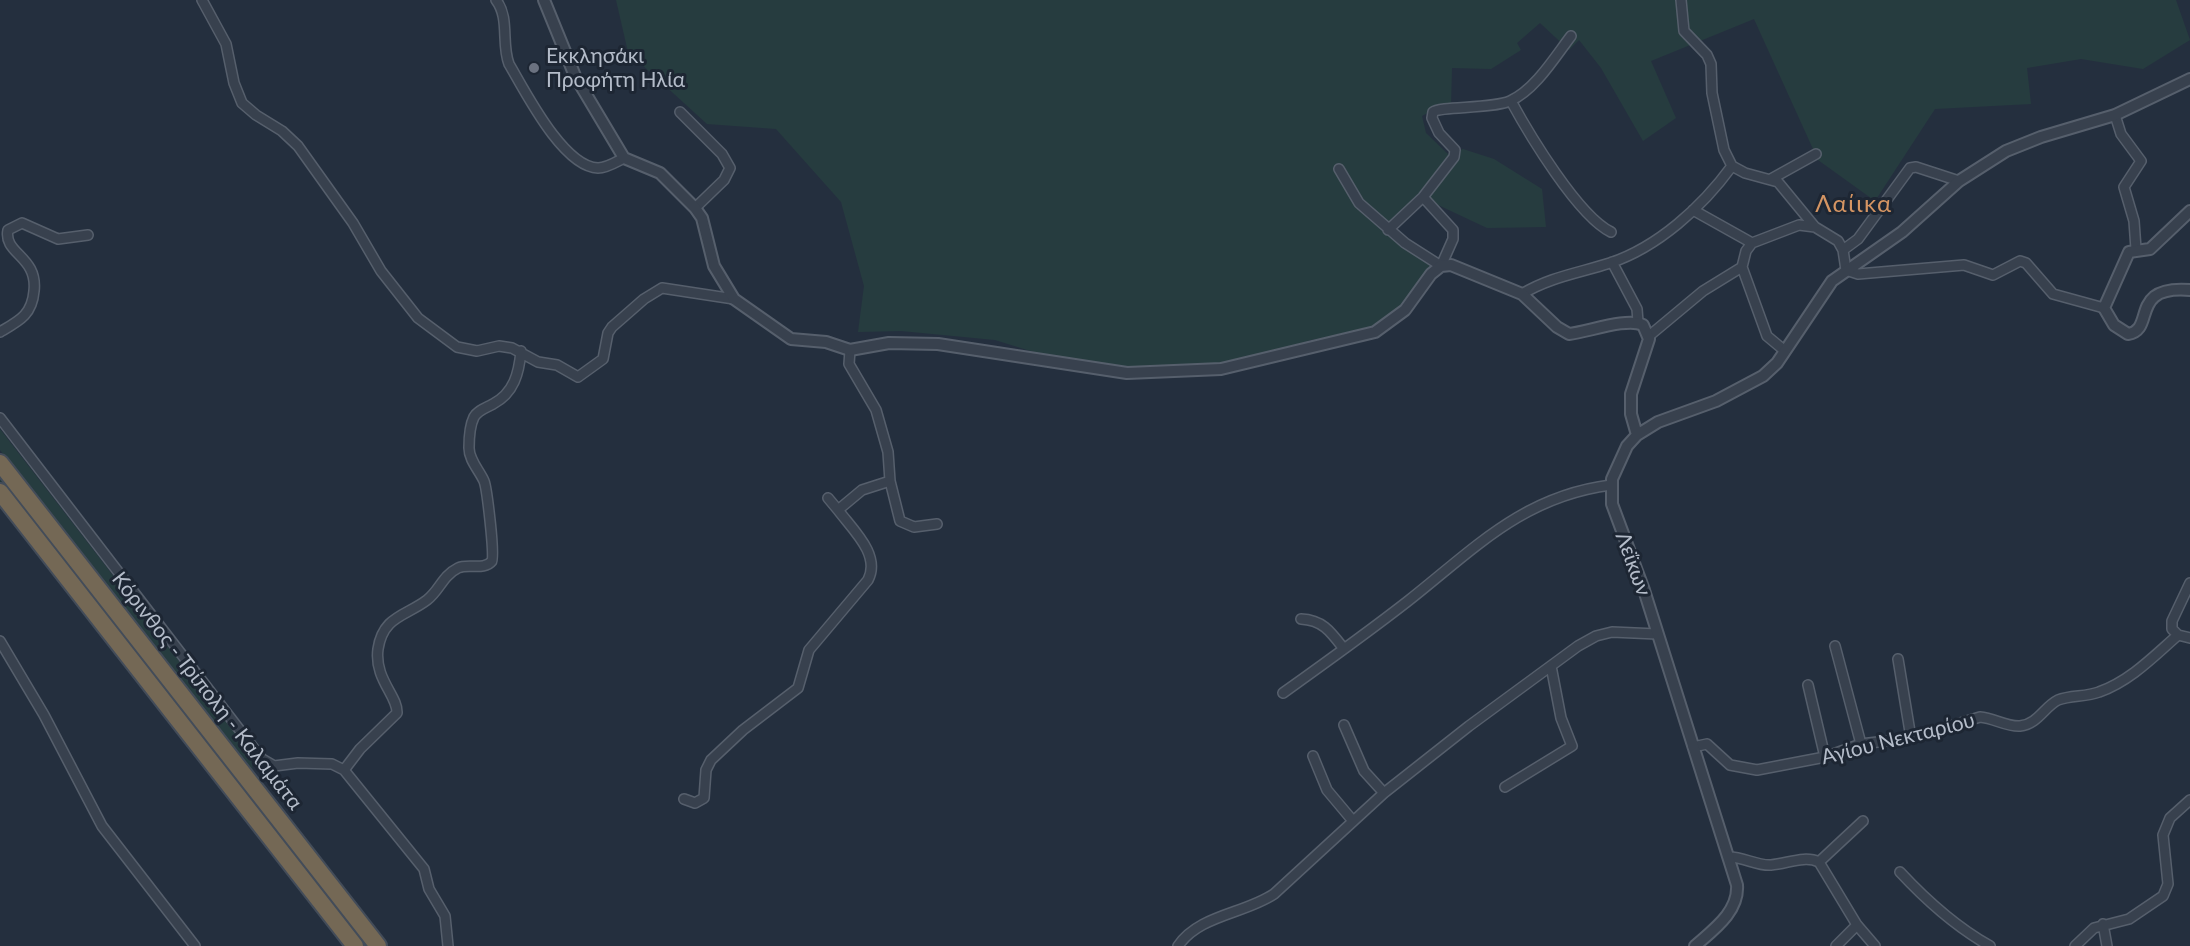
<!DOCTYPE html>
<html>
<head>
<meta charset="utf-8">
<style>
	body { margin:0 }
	canvas { display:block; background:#242f3e }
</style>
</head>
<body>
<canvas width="2190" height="946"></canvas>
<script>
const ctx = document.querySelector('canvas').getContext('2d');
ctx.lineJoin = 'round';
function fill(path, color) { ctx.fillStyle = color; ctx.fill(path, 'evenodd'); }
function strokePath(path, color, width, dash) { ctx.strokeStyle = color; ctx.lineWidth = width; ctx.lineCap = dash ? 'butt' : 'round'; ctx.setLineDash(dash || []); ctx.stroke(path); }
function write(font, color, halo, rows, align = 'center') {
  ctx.font = font + ' Lato,sans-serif'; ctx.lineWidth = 6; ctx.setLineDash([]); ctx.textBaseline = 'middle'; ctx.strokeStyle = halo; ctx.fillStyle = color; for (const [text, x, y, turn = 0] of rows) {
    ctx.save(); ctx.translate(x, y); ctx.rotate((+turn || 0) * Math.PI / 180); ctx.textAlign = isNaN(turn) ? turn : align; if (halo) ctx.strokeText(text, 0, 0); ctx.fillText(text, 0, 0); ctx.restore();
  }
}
const green = new Path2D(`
	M616,0H2176L2190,40L2143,69L2081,59L2027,68L2031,104L1935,109L1875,201L1818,160L1754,19L1651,61L1676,118L1643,141L1601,68L1579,40L1569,50L1540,23L1517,43L1521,50L1491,69L1452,68L1451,106L1439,107L1422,116L1426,133L1449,155L1463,149L1494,159L1542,189L1546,227L1487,228L1419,196L1389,226L1437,265L1407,307L1371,332L1311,340L1240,362L1176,368H1120L1053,358L995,340L901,331L858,332L864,286L841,202L776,129L707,124L628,52Z
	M0,429L250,753L253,771H248L0,450Z
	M0,474L369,946H363L0,481Z`);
const minor = new Path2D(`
	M202,0L226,44L234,83L242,103L256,115L282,131L298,146L353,223L381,271L418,318L457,347L477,351L499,346L512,348L538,362L557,365L578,377L603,359L608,333L612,327L644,299L662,288L734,299
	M496,0C510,18 501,44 509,64C525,91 563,167 598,168C607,168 616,162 624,158
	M1681,0L1684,31L1707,55L1711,64L1712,93L1724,150L1732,166L1745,173L1778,182L1815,227L1838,241L1843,250L1846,270L1858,274L1964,265L1993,275L2020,261L2026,263L2053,294L2104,308
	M1511,101C1529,134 1578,216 1611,232
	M680,112L722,154L730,168L724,180L695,208
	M2115,115L2121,134L2141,161L2124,187L2134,221L2136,249
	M1339,169L1359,203L1405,243L1441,266L1453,239V230L1423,197
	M1771,179L1816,154
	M1693,210L1752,243L1799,225L1815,227
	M1388,230L1423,197L1454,157L1455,150L1439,133L1432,118L1433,112C1440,106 1492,109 1510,101C1535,90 1555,57 1571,36
	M1752,243L1746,251L1742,267L1767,336L1785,351
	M1843,250L1858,239L1910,168L1916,167L1959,181
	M1612,262L1637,309L1638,322
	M1522,294C1550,277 1579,273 1610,263C1658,247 1702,207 1732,166
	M0,332C19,321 32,315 34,291C38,256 3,254 8,230L22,223L58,239L88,235
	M1649,336L1703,291L1742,267
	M850,350L849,364L876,410L888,452L890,481L900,521L914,527L937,524
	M0,418L262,759L274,766L298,763L332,764L344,770L424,869L429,889L445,916L448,946
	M828,498L838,510
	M1301,619C1323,620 1331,632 1344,649
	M2178,635L2172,629V621L2190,583
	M0,641L44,715L102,826L195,946
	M1835,646L1861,744
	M1898,659L1911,738
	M1808,685L1825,757
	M1283,693C1325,663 1367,633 1408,601C1474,549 1523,496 1611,485
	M1344,725L1364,771L1384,793
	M1693,747L1707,744L1730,765L1757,770L1825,757L1861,744L1911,738L1980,717C1994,718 2007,727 2020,726C2038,724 2044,707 2058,700C2071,695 2086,697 2099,692C2130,681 2153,657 2178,635L2190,638
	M1313,756L1327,790L1353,821
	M344,770L360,749L397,713C398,696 374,679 378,649C383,616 406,616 427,600C440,590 442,576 458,568C468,563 484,571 492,561C495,558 487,488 484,481C479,470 469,460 469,448C469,439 470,425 474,417C478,410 486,408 493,404C514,393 519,373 521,351
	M1505,787L1572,746L1561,718L1551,666
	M684,799L695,803L704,798L706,770L711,760L743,730L798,688L809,650L868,580C881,555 853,530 838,510L862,490L890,481
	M1729,857C1744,857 1757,866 1771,865C1787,864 1804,855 1819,862L1857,925L1875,946
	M1819,862L1863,821
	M1900,872C1927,901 1956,927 1990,946
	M2103,924L2107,946
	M1178,946C1199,915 1244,914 1274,894L1384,793L1469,726L1578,646L1596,636L1612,632L1657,634
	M1836,946L1857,925
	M2075,946L2094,928L2129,919L2163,896L2168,884L2163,835L2170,818L2190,800`);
const tertiary = new Path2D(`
	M544,0L575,76L624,158L660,173L695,208L702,218L714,266L734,299L791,339L826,342L850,350L889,343L938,344L1127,373L1221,369L1375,332L1405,310L1431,274L1441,266L1451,265L1522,294L1557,327L1569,334C1588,332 1627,317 1643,325L1649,339L1631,394V414L1637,435
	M2190,211L2150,249L2129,252L2104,308L2114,325L2128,334C2156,330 2128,285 2190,290
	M1695,946C1713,930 1739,912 1737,885L1644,590L1612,504V479L1627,446L1637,435L1658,422L1716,401L1763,376L1777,363L1832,281L1902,232L1959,181L2006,151L2041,137L2115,115L2190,79`);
const motorway = new Path2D(`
	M0,463L378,946
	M0,492L355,946`);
const markers = [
	[534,68,6,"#6b7280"]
];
const poiNames = [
	["Εκκλησάκι",546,56],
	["Προφήτη Ηλία",546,80]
];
const streetNames = [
	["Λεΐκων",1633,564,70],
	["Κόρινθος - Τρίπολη - Καλαμάτα",207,691,52],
	["Αγίου Νεκταρίου",1898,739,-14]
];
const quarterNames = [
	["Λαίικα",1854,204]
];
fill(green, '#263c3f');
strokePath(minor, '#565f6c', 12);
strokePath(tertiary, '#565f6c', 14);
strokePath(motorway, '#434c59', 20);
strokePath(minor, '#38414e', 9);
strokePath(tertiary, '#38414e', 10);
strokePath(motorway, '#746855', 16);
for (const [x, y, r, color] of markers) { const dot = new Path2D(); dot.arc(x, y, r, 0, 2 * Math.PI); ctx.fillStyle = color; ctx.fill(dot); strokePath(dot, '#1d2633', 2); }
write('21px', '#b4bcc9', '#1d2633', poiNames, 'left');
write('21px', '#b4bcc9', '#1d2633', streetNames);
ctx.letterSpacing = '1.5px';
write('24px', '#d59563', '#1d2633', quarterNames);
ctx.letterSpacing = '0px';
</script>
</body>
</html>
